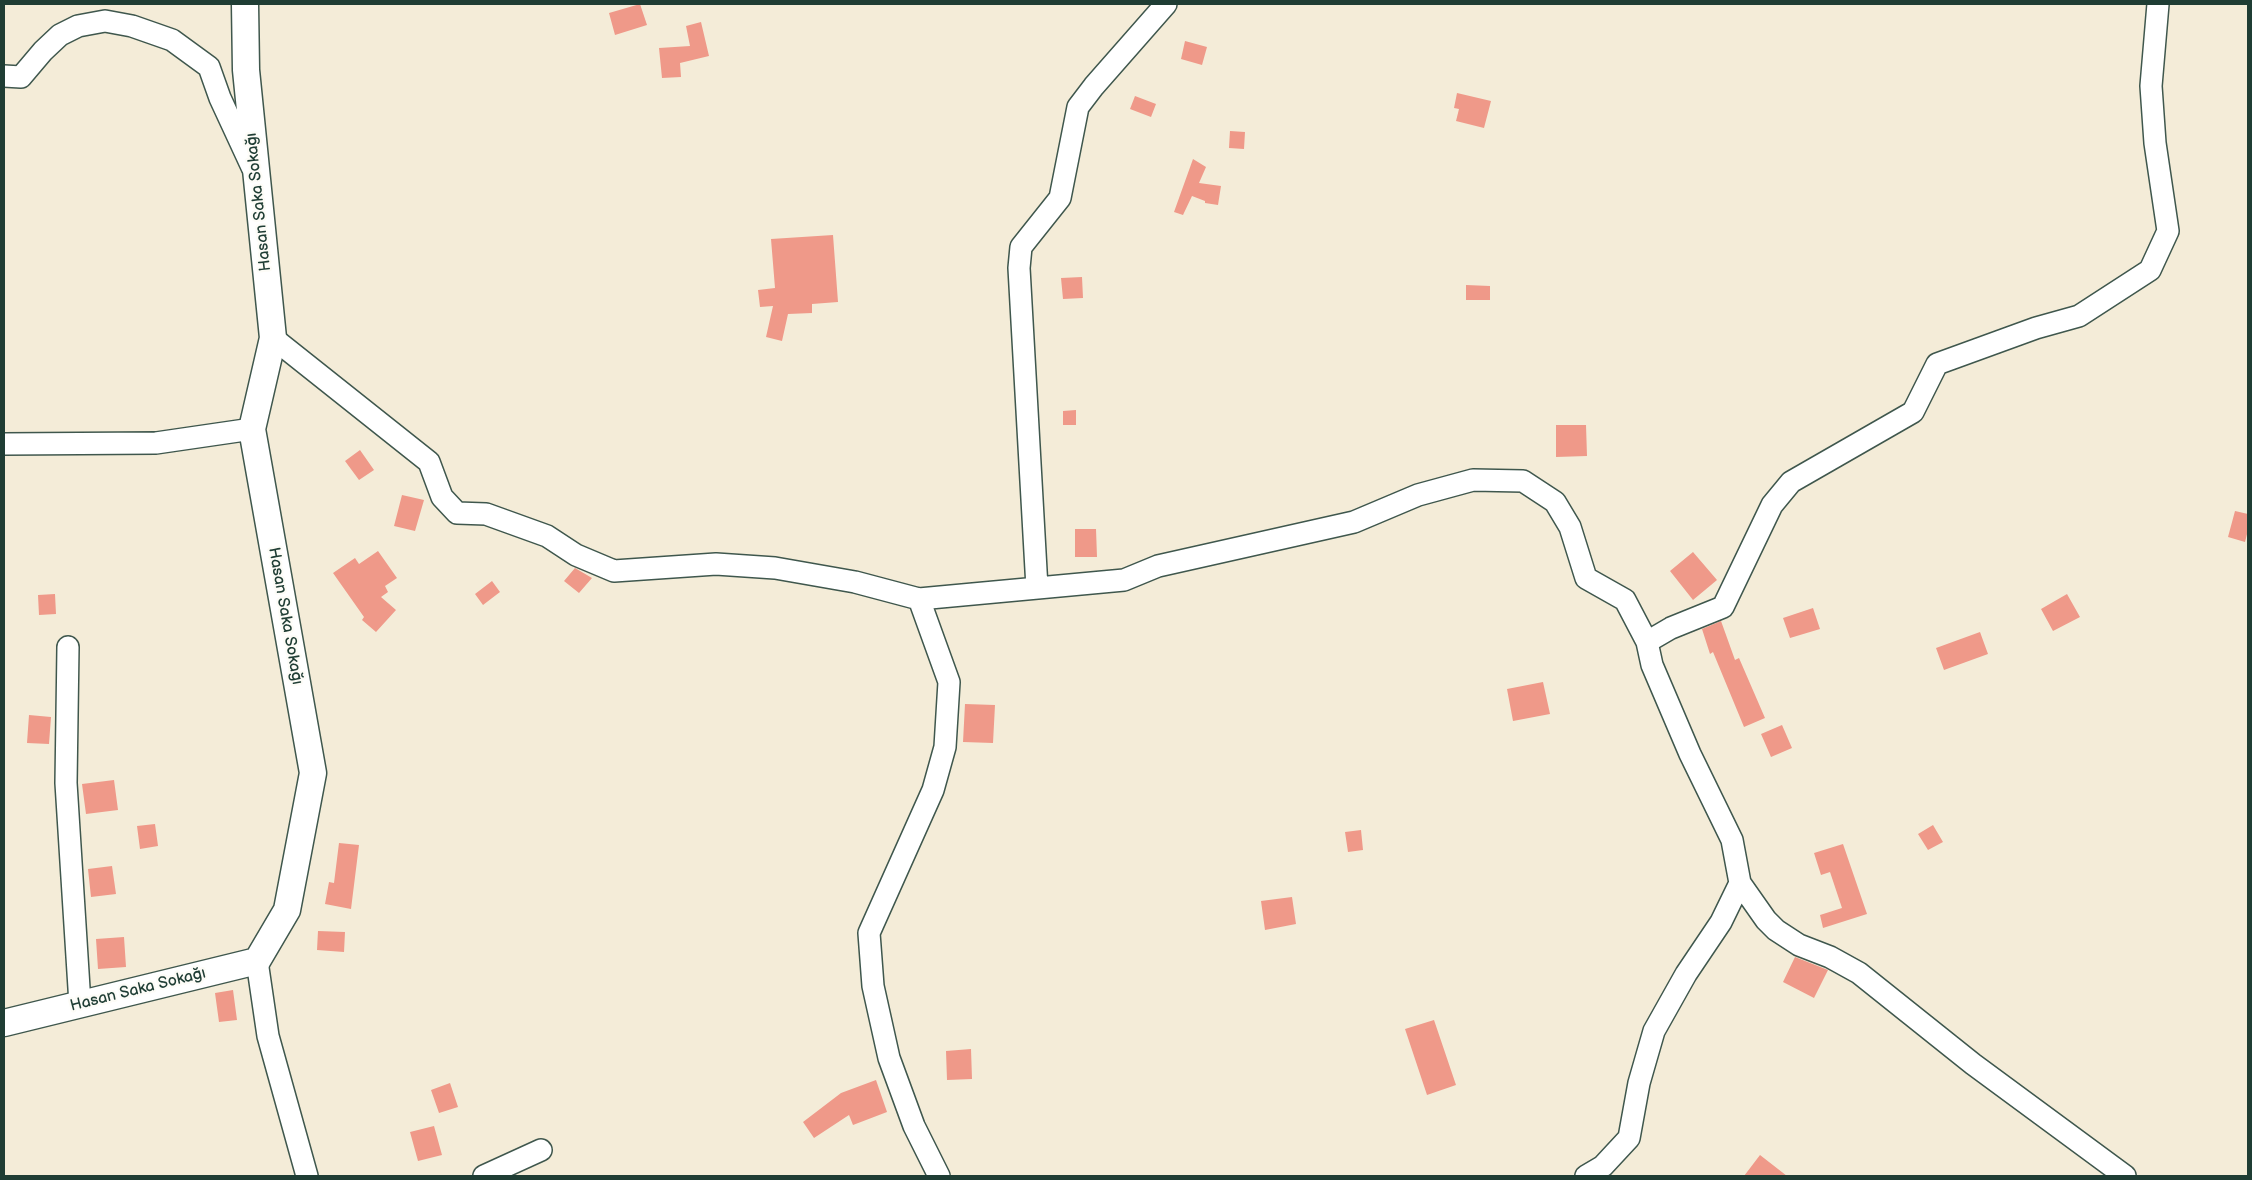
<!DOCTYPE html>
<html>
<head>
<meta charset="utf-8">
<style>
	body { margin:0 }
	#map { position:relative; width:2252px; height:1180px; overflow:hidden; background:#f4ecd8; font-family:"Balsamiq Sans",sans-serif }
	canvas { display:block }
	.frame { position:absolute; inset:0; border:5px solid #1f3d34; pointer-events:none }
</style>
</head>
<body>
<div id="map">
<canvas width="2252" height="1180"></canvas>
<div class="frame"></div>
</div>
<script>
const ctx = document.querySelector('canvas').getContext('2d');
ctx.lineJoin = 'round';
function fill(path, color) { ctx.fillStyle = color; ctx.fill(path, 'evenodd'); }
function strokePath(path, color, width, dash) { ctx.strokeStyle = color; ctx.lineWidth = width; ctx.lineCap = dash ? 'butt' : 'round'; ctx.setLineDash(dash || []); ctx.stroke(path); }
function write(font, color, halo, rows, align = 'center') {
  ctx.font = font + ' "Balsamiq Sans",sans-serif'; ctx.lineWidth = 4.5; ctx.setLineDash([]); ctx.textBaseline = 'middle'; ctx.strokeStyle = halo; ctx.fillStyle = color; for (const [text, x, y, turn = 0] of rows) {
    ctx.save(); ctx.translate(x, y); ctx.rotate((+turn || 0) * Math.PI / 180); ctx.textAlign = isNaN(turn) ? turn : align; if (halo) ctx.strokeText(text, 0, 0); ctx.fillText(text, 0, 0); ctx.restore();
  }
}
const building = new Path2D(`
	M640,4L647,25L615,35L609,13Z
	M701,22L709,56L680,63L681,77L662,78L659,48L690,46L686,26Z
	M1185,41L1207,47L1202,65L1181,59Z
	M1457,93L1491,101L1484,128L1456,121L1459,109L1454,108Z
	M1135,96L1156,104L1151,117L1130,109Z
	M1230,131L1245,132L1244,149L1229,148Z
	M1193,159L1206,167L1199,183L1221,186L1218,205L1205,203V201L1192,196L1183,215L1174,212Z
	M833,235L838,302L812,304V313L788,314L782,341L766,337L773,306L760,307L758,290L775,288L771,239Z
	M1082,277L1083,298L1063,299L1061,278Z
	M1466,285L1490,286V300H1466Z
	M1076,410V425H1063V411Z
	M1556,425H1586L1587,456L1556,457Z
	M360,450L374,470L359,480L345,461Z
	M402,495L424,500L415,531L394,526Z
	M2235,511L2248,514V530L2245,542L2228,537Z
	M1075,529H1096L1097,557H1075Z
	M378,551L397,578L385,586L388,592L381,597L396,610L376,632L362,620L364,617L333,573L355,558L359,564Z
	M1693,552L1717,580L1693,600L1670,571Z
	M575,568L592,578L579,593L564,581Z
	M492,581L500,592L483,605L475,594Z
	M55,594L56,614L39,615L38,595Z
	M2067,594L2080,617L2053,631L2041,609Z
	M1813,608L1820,629L1790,638L1783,618Z
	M1721,621L1735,660L1739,658L1765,718L1744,727L1713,652L1710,654L1702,629Z
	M1980,632L1988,654L1944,670L1936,648Z
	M1543,682L1550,714L1513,721L1507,689Z
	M965,704L995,705L993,743L963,742Z
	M29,715L51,717L49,744L27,743Z
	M1782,725L1792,748L1771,757L1761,734Z
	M114,780L118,810L86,814L82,784Z
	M155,824L158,846L140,849L137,826Z
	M1933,825L1943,842L1928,850L1918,834Z
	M1361,830L1363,850L1348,852L1345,832Z
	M339,843L359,845L351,909L325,904L329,882L334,883Z
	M1843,844L1867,914L1823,928L1820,915L1842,908L1830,872L1821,875L1814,853Z
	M112,866L116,894L91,897L88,869Z
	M1292,897L1296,924L1265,930L1261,901Z
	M318,931L345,932L344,952L317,950Z
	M124,937L126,967L98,969L96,939Z
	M1795,957L1828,970L1814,998L1783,982Z
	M233,990L237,1020L219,1022L215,993Z
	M1434,1020L1456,1085L1427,1095L1405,1029Z
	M971,1049L972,1079L947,1080L946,1051Z
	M876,1080L887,1112L853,1125L849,1115L814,1138L803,1122L841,1093Z
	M450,1083L458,1107L439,1113L431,1090Z
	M434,1126L442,1155L418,1161L410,1132Z
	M1760,1155L1787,1176H1744Z`);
const minor = new Path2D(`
	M4,76L21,77L43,51L60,35L78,26L105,21L132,26L172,40L209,67L220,98L252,167
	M273,338L429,462L442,497L457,513L486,514L547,536L576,555L614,571L716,564L775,568L855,582L919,599L1124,580L1158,566L1354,522L1418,495L1473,480L1523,481L1555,502L1570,527L1586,578L1625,600L1647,642
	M4,444L156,443L252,429
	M1037,588L1019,268L1021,247L1060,198L1078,107L1094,86L1166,4
	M919,599L949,682L945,747L933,790L869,933L873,986L889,1058L914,1126L939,1176
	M68,647L66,783L80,1004
	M1740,883L1766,920L1776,930L1799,945L1830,957L1859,973L1973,1064L2125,1176
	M257,961L268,1036L307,1176
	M484,1176L541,1150
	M1586,1176L1603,1166L1629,1138L1639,1083L1654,1031L1686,974L1721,922L1740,883L1732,840L1690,754L1652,665L1647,642L1671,628L1723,607L1772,505L1791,482L1913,412L1937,364L2036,328L2079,316L2150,270L2168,231L2155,143L2151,86L2158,4`);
const tertiary = new Path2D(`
	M4,1023L257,961L287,910L313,773L252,429L273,338L246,70L245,4`);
const streetNames = [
	["Hasan Saka Sokağı",259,202,-96],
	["Hasan Saka Sokağı",285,616,80],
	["Hasan Saka Sokağı",138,990,-14]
];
fill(building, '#ef9989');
strokePath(minor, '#3f574d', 24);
strokePath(tertiary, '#3f574d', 29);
strokePath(minor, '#fff', 21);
strokePath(tertiary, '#fff', 26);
write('16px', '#1f3d34', '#fdfcf7', streetNames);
</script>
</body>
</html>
